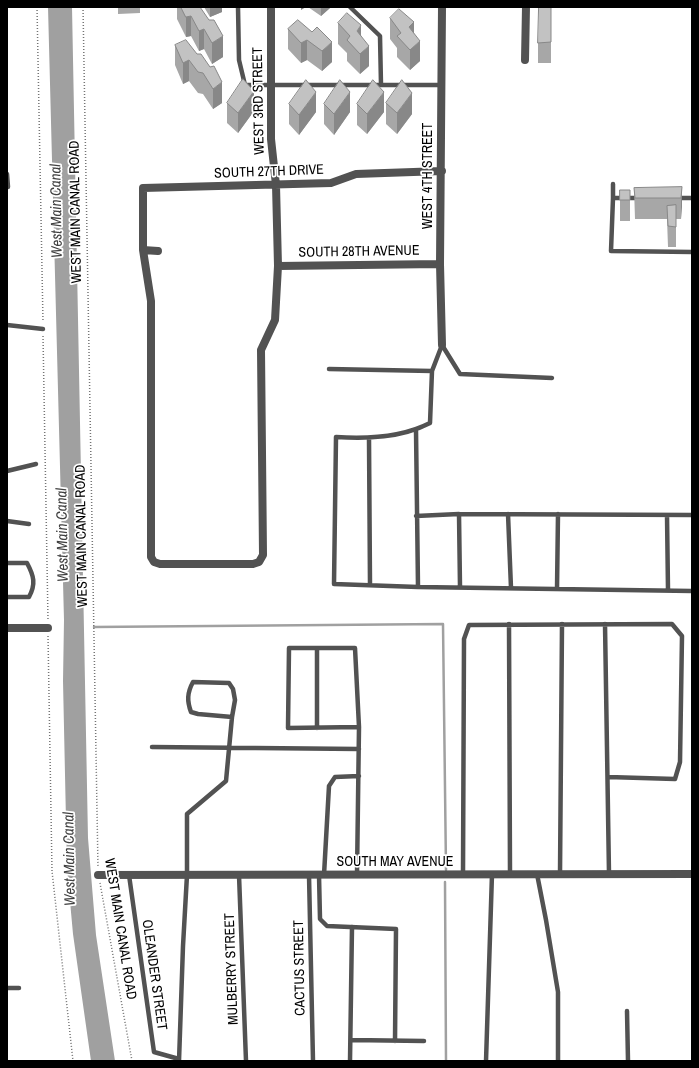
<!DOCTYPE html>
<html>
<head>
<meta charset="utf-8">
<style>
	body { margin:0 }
	#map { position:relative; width:699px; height:1068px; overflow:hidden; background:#fff; font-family:"Archivo Narrow",sans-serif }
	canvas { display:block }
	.frame { position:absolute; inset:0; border:8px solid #000; pointer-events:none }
</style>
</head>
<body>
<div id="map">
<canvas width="699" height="1068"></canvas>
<div class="frame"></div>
</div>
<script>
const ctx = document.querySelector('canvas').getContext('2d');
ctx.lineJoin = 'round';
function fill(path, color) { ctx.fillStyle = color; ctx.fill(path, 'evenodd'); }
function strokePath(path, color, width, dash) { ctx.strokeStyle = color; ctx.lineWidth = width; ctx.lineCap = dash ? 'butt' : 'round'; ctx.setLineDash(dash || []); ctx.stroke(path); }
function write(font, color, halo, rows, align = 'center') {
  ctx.font = font + ' "Archivo Narrow",sans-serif'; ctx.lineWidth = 3.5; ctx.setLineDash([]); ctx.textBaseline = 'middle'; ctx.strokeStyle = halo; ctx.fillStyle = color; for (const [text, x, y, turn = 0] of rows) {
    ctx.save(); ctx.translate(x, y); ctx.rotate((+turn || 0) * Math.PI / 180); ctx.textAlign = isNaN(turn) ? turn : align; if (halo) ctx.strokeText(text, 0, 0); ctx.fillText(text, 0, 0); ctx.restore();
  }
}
const water = new Path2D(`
	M48,7H72L88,838L96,935L115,1061H91L73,934L67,868L63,681L64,620Z`);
const stream = new Path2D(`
	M94,627L443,624L446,870
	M445,882L446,1061`);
const path = new Path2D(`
	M37,7L43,322
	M83,7L98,867
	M43,336L48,620
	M48,636L52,871L73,1061
	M100,883L132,1061`);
const lane = new Path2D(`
	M238,7L239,60L245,85H442
	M350,7L380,36L381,85
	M7,174L8,187H7
	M613,198V184
	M640,198H613L611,251L692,252
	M676,198H692
	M7,325L43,329
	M329,369L432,371L442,345L460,374L552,378
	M432,371L430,423C401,438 367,439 336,437L334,584L418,587L692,591
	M416,430L418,587
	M369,439L370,585
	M7,471L36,464
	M508,514L511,588
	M667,515L668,590
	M416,516L459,514
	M7,521L29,524
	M7,563H27C34,576 36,584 29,597H7
	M460,587L459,514L692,515
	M557,589L558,514
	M509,624L510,874
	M605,624L609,874
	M317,648V728
	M152,747L359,749
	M463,874L464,639L469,625L672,624L682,636L680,762L675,779L608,777
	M537,874L546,920L558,992V1061
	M560,874L562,624
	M129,875L154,1052L179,1059
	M239,875L246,1061
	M309,875L313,1061
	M319,875L320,919L327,926L396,929L395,1041
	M324,875L329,786L335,777L359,776
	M357,875L359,727L355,648H289L288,728L359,727
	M7,988H19
	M627,1011L628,1061
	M351,1040L424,1041
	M179,1061L183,946L187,875V814L226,781L232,717L235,700L233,689L229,683L193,682C187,693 187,701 191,712L198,714L232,717
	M350,1061L352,927
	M486,1061L492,874`);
const street = new Path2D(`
	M442,7L440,264L442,345
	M525,60L526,7
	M143,250L151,301V557L154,562L160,564H253L259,562L263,555L261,350L275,320L278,266L276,185L271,139V7
	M158,251L143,250V188L331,183L356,174L442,171
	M278,266L440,264
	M7,628H48
	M98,875L692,874`);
const wall = new Path2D(`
	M118,7H140V13L118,14Z
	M177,7H196L223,57L212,64L204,49L199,51L191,36L186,37L177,19Z
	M204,7H222V12L210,17Z
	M308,7H330V8L321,16Z
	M551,7V63H538V43Z
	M390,18L414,33L420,61L410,70L397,57V48L390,39Z
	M298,20L332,62L322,71L307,60L301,63L288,49V29Z
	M338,23L361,35L369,66L360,74L347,61V53L338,44Z
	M175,45L197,54L222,103L213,109L203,94L198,93L189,81L183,84L175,65Z
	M227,103L254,111L238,133L227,123Z
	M386,103L412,114L397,134L386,124Z
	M289,104L316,112L299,135L289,124Z
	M324,104L350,112L334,135L324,124Z
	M357,104L384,112L367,134L357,125Z
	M682,187L681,219H676V247H668L667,219H635L634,188Z
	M620,190H630V221H620Z`);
const shadedWall = new Path2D(`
	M210,7H222V12L210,17Z
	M301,7H306L301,10Z
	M321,7H330V8L321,16Z
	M191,16V36L186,37V17Z
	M414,22V43L409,27Z
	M361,25V46L357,31Z
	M204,29V49L199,51V31Z
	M223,36V57L212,64V43Z
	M307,40V60L301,63V43Z
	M420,41V61L410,70V50Z
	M332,42V62L322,71V51Z
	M369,46V66L360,74V54Z
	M189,60V81L183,84V63Z
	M222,82V103L213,109V89Z
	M254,91V111L238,133V113Z
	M316,92V112L299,135V115Z
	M350,92V112L334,135V114Z
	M384,92V112L367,134V114Z
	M412,93V114L397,134V113Z
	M682,187V207L681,219V198Z`);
const building = new Path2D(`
	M181,7H200L209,20H214L223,36L212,43L204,29L199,31L191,16L186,17Z
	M539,7H551V42L538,43Z
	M399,9L414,22L409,27L420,41L410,50L397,36L401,33L390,18Z
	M347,13L361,25L357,31L369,46L360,54L347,40L350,36L338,23Z
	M298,20L312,32L317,27L332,42L322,51L307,40L301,43L288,29Z
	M186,40L197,54H201L210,67L214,66L222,82L213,89L203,73L198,72L189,60L183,63L175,45Z
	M243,79L254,91L238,113L227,103Z
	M306,80L316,92L299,115L289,104Z
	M340,80L350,92L334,114L324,104Z
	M373,80L384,92L367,114L357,104Z
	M402,80L412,93L397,113L386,103Z
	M682,187L681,198H635L634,188Z
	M620,190H630V200H620Z
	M676,205V227L668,226L667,206Z`);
const streetNames = [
	["WEST 3RD STREET",259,101,-91],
	["SOUTH 27TH DRIVE",269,172,-2],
	["WEST 4TH STREET",428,176,-90],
	["WEST MAIN CANAL ROAD",76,212,-91],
	["SOUTH 28TH AVENUE",359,252,-1],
	["WEST MAIN CANAL ROAD",82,536,-91],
	["SOUTH MAY AVENUE",395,862],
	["WEST MAIN CANAL ROAD",120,929,81],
	["CACTUS STREET",300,968,-91],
	["MULBERRY STREET",232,969,-92],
	["OLEANDER STREET",154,975,82]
];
const waterNames = [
	["West Main Canal",57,211,-91],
	["West Main Canal",63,535,-91],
	["West Main Canal",70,859,-91]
];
fill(water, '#a0a0a0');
strokePath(stream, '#a0a0a0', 2.5);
strokePath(path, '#747474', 1.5, [1, 2]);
strokePath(lane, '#525252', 4.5);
strokePath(street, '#525252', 8);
fill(wall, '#a7a7a7');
fill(shadedWall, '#888');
fill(building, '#c2c2c2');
strokePath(building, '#888', 1);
write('14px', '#000', '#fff', streetNames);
write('italic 15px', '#414141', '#fff', waterNames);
</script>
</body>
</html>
